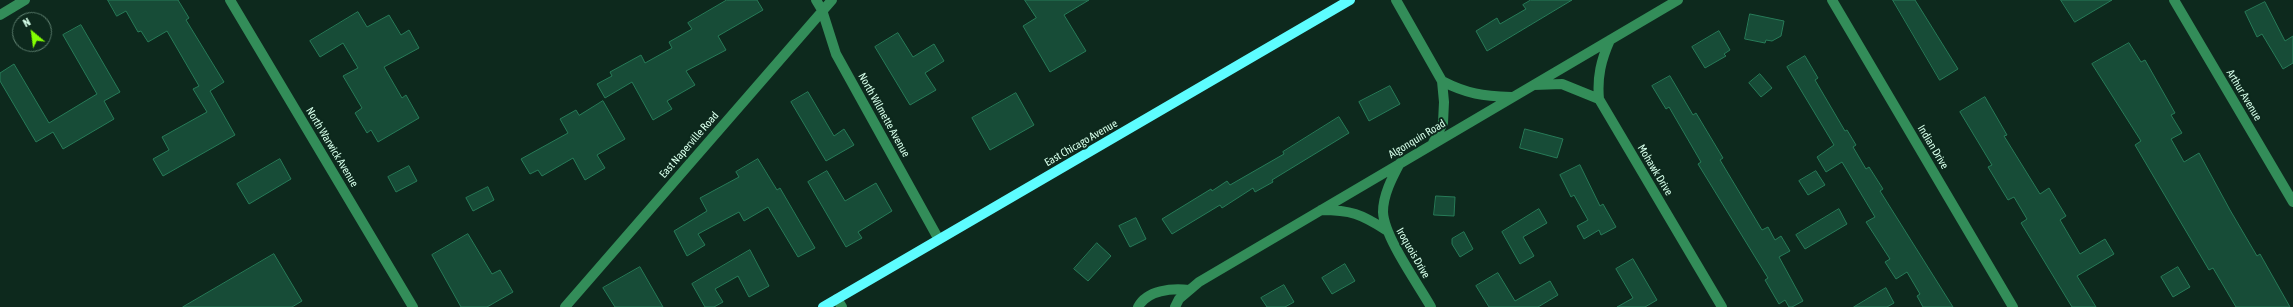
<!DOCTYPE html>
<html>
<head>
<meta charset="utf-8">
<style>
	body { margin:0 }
	#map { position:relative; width:2293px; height:307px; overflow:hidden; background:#0d291d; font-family:"Asap Condensed",sans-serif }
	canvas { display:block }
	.north { position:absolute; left:12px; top:12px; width:40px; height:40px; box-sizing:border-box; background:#0d291d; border:1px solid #5d7f6f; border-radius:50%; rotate:331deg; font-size:11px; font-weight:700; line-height:16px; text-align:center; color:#d6ffea }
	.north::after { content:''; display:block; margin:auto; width:14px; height:18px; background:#84ff02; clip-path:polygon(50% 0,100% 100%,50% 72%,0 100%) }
</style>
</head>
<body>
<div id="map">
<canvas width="2293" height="307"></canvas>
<div class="north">N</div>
</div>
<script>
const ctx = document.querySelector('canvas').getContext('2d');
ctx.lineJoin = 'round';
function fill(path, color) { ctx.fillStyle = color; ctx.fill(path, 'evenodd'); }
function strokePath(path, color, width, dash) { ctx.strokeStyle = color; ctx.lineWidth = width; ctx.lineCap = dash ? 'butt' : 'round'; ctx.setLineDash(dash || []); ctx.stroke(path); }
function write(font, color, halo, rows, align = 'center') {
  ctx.font = font + ' "Asap Condensed",sans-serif'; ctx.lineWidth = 4; ctx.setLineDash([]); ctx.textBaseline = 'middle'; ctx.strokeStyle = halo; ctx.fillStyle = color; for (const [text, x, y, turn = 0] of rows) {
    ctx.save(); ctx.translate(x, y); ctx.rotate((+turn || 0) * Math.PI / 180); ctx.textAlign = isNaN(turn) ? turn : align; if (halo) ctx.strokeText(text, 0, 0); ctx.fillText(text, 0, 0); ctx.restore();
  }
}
const building = new Path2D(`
	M108,0H178L189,18L186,20L224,82L210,91L235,135L163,176L153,159L169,150L162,137L207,112L193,89L199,86L167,31L148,42L141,31L138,32L126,11L117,16Z
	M727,0H757L763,10L718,36L726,50L686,71L695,85L667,101L672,109L653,120L632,82L605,98L597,84L612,76L610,72L641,55L645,63L672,48L669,42L692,29L688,23Z
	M1025,0H1089L1064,15L1086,51L1050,72L1023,26L1036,18Z
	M1531,0H1572L1487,51L1476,31L1497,18L1500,24L1526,9L1523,5Z
	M1893,0H1915L1958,69L1940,80Z
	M2061,0H2112L2075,22Z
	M2265,2L2285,41L2293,36V63L2283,69L2262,34L2257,37L2245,12Z
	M358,12L367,27L389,15L401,35L409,30L419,48L384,67L402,98L406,95L419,118L378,142L371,130L367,133L355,113L362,108L343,76L358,68L343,43L320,57L310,41Z
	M1750,14L1784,21L1781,36L1772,41L1766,40L1765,43L1745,39Z
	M81,25L120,92L104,101L114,119L63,149L53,132L36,142L0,81V73L14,64L49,123L97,94L63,35Z
	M1719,31L1730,50L1724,54L1726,56L1705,68L1692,47Z
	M898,33L913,57L934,44L944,61L925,73L936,90L910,105L875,47Z
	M2129,43L2141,62L2145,60L2175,113L2171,115L2182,133L2171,139L2184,162L2199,153L2230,210L2257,256L2260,254L2290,307H2236L2213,268L2209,270L2135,145L2141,141L2092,64Z
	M1805,56L1818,78L1815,80L1845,131L1847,130L1856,145L1853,147L1866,169L1869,167L1883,189L1880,191L1953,307H1923L1917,296L1920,294L1907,272L1896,279L1885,262L1890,259L1866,222L1875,217L1842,162L1826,172L1817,157L1834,145L1787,67Z
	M1760,74L1772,88L1761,97L1749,83Z
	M1670,76L1693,115L1696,113L1723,158L1720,160L1762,230L1768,227L1775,240L1781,236L1790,251L1779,257L1803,301L1792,307H1789L1785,300L1779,304L1765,280L1768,278L1698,164L1701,162L1669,107L1666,109L1652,86Z
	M1390,86L1400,104L1369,121L1359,102Z
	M808,92L834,136L844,129L854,145L826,161L791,102Z
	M1016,93L1034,125L990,150L972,118Z
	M1985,97L2007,135L2004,136L2040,194L2049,188L2066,216L2060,220L2080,254L2105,239L2114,254L2077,276L2096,307H2072L2021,223L2027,219L2014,197L2008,200L1988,167L1992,165L1960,112Z
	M603,101L625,139L597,155L605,168L585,180L573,158L542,176L538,170L530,174L521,159L568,133L560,119L576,110L579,115Z
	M1339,117L1349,133L1272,180L1273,182L1255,192L1253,188L1222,208L1220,205L1172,234L1162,219L1211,189L1212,191L1227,181L1230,185L1284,154L1283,152Z
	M1525,129L1563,139L1557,158L1520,148Z
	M280,159L291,179L249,204L237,184Z
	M758,159L777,190L780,188L815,248L798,257L768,207L744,221L739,212L698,234L705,245L687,256L674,231L707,211L700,198L739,177L736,172Z
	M1580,165L1600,206L1603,204L1616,227L1601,235L1599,230L1584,239L1577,226L1588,220L1574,195L1571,197L1560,175Z
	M409,166L417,181L396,192L388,177Z
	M827,171L845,201L876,183L892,211L858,232L862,238L846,247L808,182Z
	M1816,171L1825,185L1808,195L1799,181Z
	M488,187L494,200L473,211L466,198Z
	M1436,196L1455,197L1454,216L1434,215Z
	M1539,209L1547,223L1523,237L1534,256L1520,264L1502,232Z
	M1839,209L1847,224L1805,249L1796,235Z
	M1136,218L1146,239L1130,247L1119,226Z
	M1464,232L1473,249L1460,257L1452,244V239Z
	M468,234L492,274L500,270L513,292L487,307H461L432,255Z
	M1097,243L1111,256L1088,281L1074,269Z
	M750,250L769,286L749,297L738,276L715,289L723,302L714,307H705L692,284Z
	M274,254L302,301L292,307H183Z
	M1633,259L1657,300L1645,307H1617L1633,298L1616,269Z
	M1345,264L1355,281L1332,294L1322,278Z
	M640,267L663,307H615L603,288Z
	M2178,267L2190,287L2173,297L2161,277Z
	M1498,273L1515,301L1550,281L1558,295L1538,307H1489L1476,286Z
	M1284,285L1294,302L1285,307H1267L1261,298Z
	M1886,288L1894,303L1887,307H1854Z`);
const minor = new Path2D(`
	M230,0L413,307
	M816,0L822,10L836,54L938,238
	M1396,0L1442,81L1444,102L1443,123L1433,143
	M1832,0L2013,307
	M2174,0L2293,202
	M0,15L25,0
	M1610,40C1601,60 1597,77 1599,99L1722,307
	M1442,81C1467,94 1483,96 1511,97
	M1534,85L1562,84L1599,99
	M1400,163C1392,178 1383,195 1383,212C1384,237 1418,284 1431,307
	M1321,210C1351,210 1361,214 1386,230
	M837,299L842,307
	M565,307L832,0
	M1138,307C1147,290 1172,288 1189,290
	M1175,307L1179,299L1199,282L1678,0`);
const major = new Path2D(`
	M823,307L1350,0`);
const streetNames = [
	["Arthur Avenue",2244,95,59],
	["North Wilmette Avenue",884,115,61],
	["Algonquin Road",1417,139,-31],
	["East Chicago Avenue",1081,143,-30],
	["East Naperville Road",689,145,-49],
	["North Warwick Avenue",332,147,59],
	["Indian Drive",1933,147,59],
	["Mohawk Drive",1655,170,59],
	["Iroquois Drive",1413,253,60]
];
fill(building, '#174c37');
strokePath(building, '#277b58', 1);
strokePath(minor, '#338d59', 10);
strokePath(major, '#5dfdff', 10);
write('11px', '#d6ffea', '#0d291d', streetNames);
</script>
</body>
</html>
